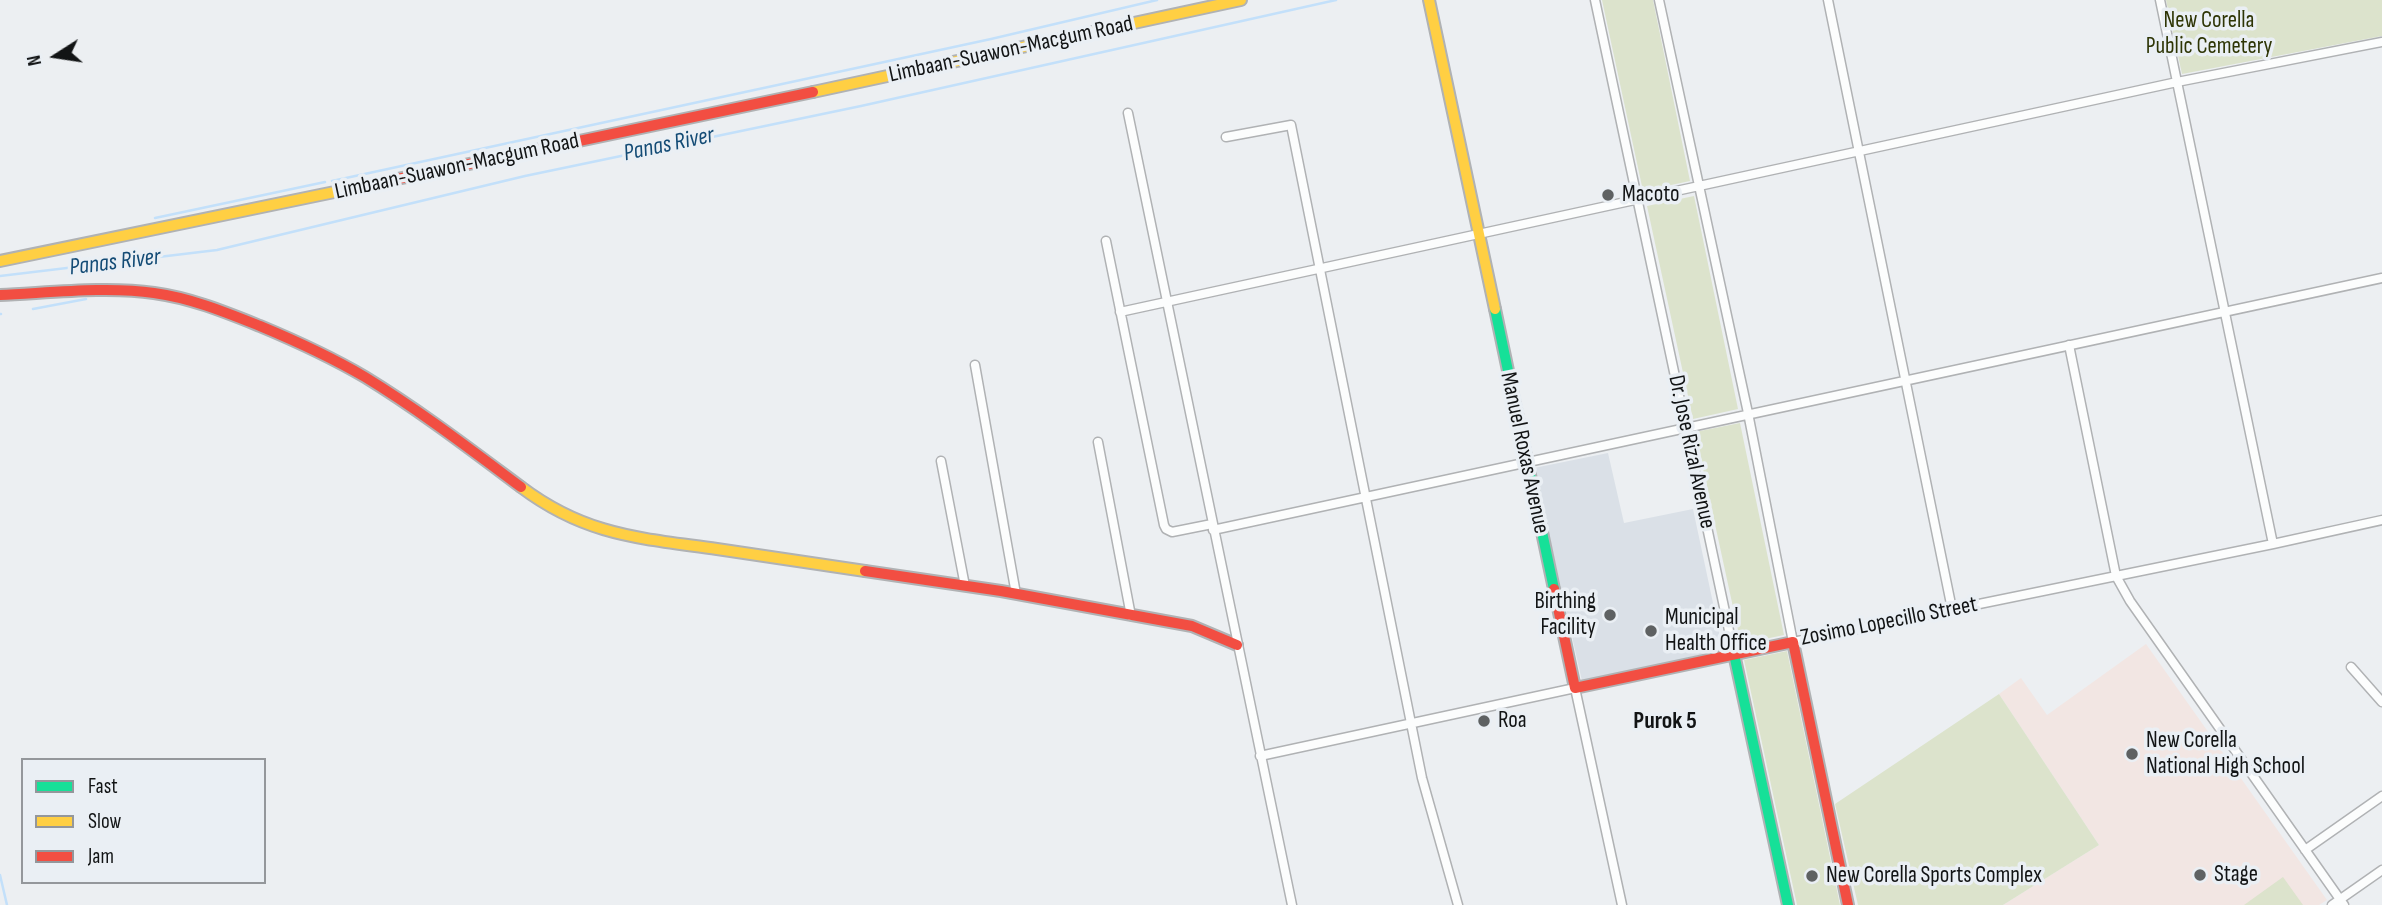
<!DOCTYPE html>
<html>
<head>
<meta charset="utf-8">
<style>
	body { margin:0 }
	#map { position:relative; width:2382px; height:905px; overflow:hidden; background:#eceff2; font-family:"Sofia Sans Condensed",sans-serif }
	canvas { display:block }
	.legend { position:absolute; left:21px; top:758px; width:245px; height:126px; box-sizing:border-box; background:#eaeff4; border:2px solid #94979b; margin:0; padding:9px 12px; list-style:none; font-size:21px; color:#121415 }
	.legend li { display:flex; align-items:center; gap:14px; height:35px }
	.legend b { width:35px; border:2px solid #94979b }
	.north { position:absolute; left:21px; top:21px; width:70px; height:70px; -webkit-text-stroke:5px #eaeff4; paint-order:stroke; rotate:258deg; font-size:19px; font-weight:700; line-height:28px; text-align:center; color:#121415 }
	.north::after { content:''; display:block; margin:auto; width:24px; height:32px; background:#121415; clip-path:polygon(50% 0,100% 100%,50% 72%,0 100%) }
</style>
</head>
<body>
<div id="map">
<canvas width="2382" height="905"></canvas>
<ul class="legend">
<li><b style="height:9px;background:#16e098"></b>Fast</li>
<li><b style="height:9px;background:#ffcf43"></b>Slow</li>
<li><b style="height:9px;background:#f24e42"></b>Jam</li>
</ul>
<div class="north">N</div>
</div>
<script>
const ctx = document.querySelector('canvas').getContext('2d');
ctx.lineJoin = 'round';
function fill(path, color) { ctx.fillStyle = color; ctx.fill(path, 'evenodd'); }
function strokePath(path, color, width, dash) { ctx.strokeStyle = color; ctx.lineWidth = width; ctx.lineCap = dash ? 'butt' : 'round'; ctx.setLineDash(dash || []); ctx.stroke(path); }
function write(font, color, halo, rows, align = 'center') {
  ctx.font = font + ' "Sofia Sans Condensed",sans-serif'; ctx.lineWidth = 7; ctx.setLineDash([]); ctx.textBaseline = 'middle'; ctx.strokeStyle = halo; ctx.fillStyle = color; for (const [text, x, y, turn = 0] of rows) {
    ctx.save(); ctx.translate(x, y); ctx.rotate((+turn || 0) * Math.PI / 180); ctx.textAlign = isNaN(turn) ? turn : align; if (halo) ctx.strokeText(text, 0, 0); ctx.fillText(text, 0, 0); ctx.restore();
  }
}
const built = new Path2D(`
	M1608,453L1624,523L1693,509L1723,650L1582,681L1534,468Z`);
const education = new Path2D(`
	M2146,644L2327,900L2319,905H2003L2099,845L1999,694L2021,678L2047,715Z`);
const green = new Path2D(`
	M1602,0H1653L1690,181L1643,191Z
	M2166,0H2382V36L2182,74Z
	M1694,196L1738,409L1693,419L1647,206Z
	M1740,423L1784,635L1741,644L1695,432Z
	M1787,651L1840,905H1797L1744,660Z
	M1999,694L2099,845L2003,905H1858L1835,804Z
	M2283,877L2303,905H2244Z`);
const stream = new Path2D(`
	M332,181L991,39L1157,0
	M155,218L325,182
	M0,276L217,250L525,176L861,106L1336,0
	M33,309L86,299
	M0,314H1
	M0,875L7,905`);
const street = new Path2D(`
	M1595,0L1734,654
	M1659,0L1748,413L1793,642L2273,544L2382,520
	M1828,0L1952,609
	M2160,0L2273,544
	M1128,113L1292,905
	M1226,137L1291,125L1422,778L1458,905
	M1106,241L1164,525L1166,529L1172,532L1212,524
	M1120,312L2177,82L2382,42
	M2069,345L2116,576L2130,601L2344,905
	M975,365L1016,594
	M1098,442L1131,616
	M941,461L965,586
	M1213,530L2382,278
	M2351,667L2382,702
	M1260,756L1575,688L1622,905
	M2305,850L2382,796
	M2332,905L2382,870`);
const fast = new Path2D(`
	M1495,309L1554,589
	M1734,654L1788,905`);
const slow = new Path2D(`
	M1429,0L1495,309
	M813,92L1241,0
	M0,261L383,182
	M521,487C586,536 640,538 717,549C766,556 816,564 865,571`);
const jam = new Path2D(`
	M383,182L813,92
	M0,295C47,293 108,286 154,293C191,298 225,312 260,326C296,341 331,357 365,377C419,410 470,449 521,487
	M865,571L1001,591L1192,626L1237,645
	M1554,589L1575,688L1793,642L1848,905`);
const markers = [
	[1608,195,7,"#5e6162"],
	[1610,615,7,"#5e6162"],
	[1651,631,7,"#5e6162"],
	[1484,721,7,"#5e6162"],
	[2132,754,7,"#5e6162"],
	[2200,875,7,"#5e6162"],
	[1812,876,7,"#5e6162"]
];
const parkNames = [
	["New Corella",2209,21],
	["Public Cemetery",2209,47]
];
const streetNames = [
	["Limbaan-Suawon-Macgum Road",1011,50,-12],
	["Limbaan-Suawon-Macgum Road",457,167,-12],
	["Dr. Jose Rizal Avenue",1691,452,78],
	["Manuel Roxas Avenue",1524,453,78],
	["Zosimo Lopecillo Street",1889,622,-11]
];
const poiNames = [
	["Macoto",1622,195],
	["Birthing",1596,602,"right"],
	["Facility",1596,628,"right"],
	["Municipal",1665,618],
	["Health Office",1665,644],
	["Roa",1498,721],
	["New Corella",2146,741],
	["National High School",2146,767],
	["Stage",2214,875],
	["New Corella Sports Complex",1826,876]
];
const waterNames = [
	["Panas River",669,145,-12],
	["Panas River",115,263,-7]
];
const neighbourhoodNames = [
	["Purok 5",1665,722]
];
fill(built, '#dae0e7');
fill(education, '#f2e6e3');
fill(green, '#dce3cc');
strokePath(stream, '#c3e0fa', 2.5);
strokePath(street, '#b0b2b4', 11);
strokePath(fast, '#b0b2b4', 14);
strokePath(slow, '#b0b2b4', 14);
strokePath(jam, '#b0b2b4', 14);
strokePath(street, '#fcfdfd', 8);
strokePath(fast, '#16e098', 10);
strokePath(slow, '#ffcf43', 10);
strokePath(jam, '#f24e42', 10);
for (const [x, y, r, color] of markers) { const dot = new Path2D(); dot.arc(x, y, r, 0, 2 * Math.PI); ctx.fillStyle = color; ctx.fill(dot); strokePath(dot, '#eaeff4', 2.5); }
write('23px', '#2e3505', '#eaeff4', parkNames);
write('23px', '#121415', '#eaeff4', streetNames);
write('23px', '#121415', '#eaeff4', poiNames, 'left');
write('italic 24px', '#134b75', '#eaeff4', waterNames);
write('bold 24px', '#121415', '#eaeff4', neighbourhoodNames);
</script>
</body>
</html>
